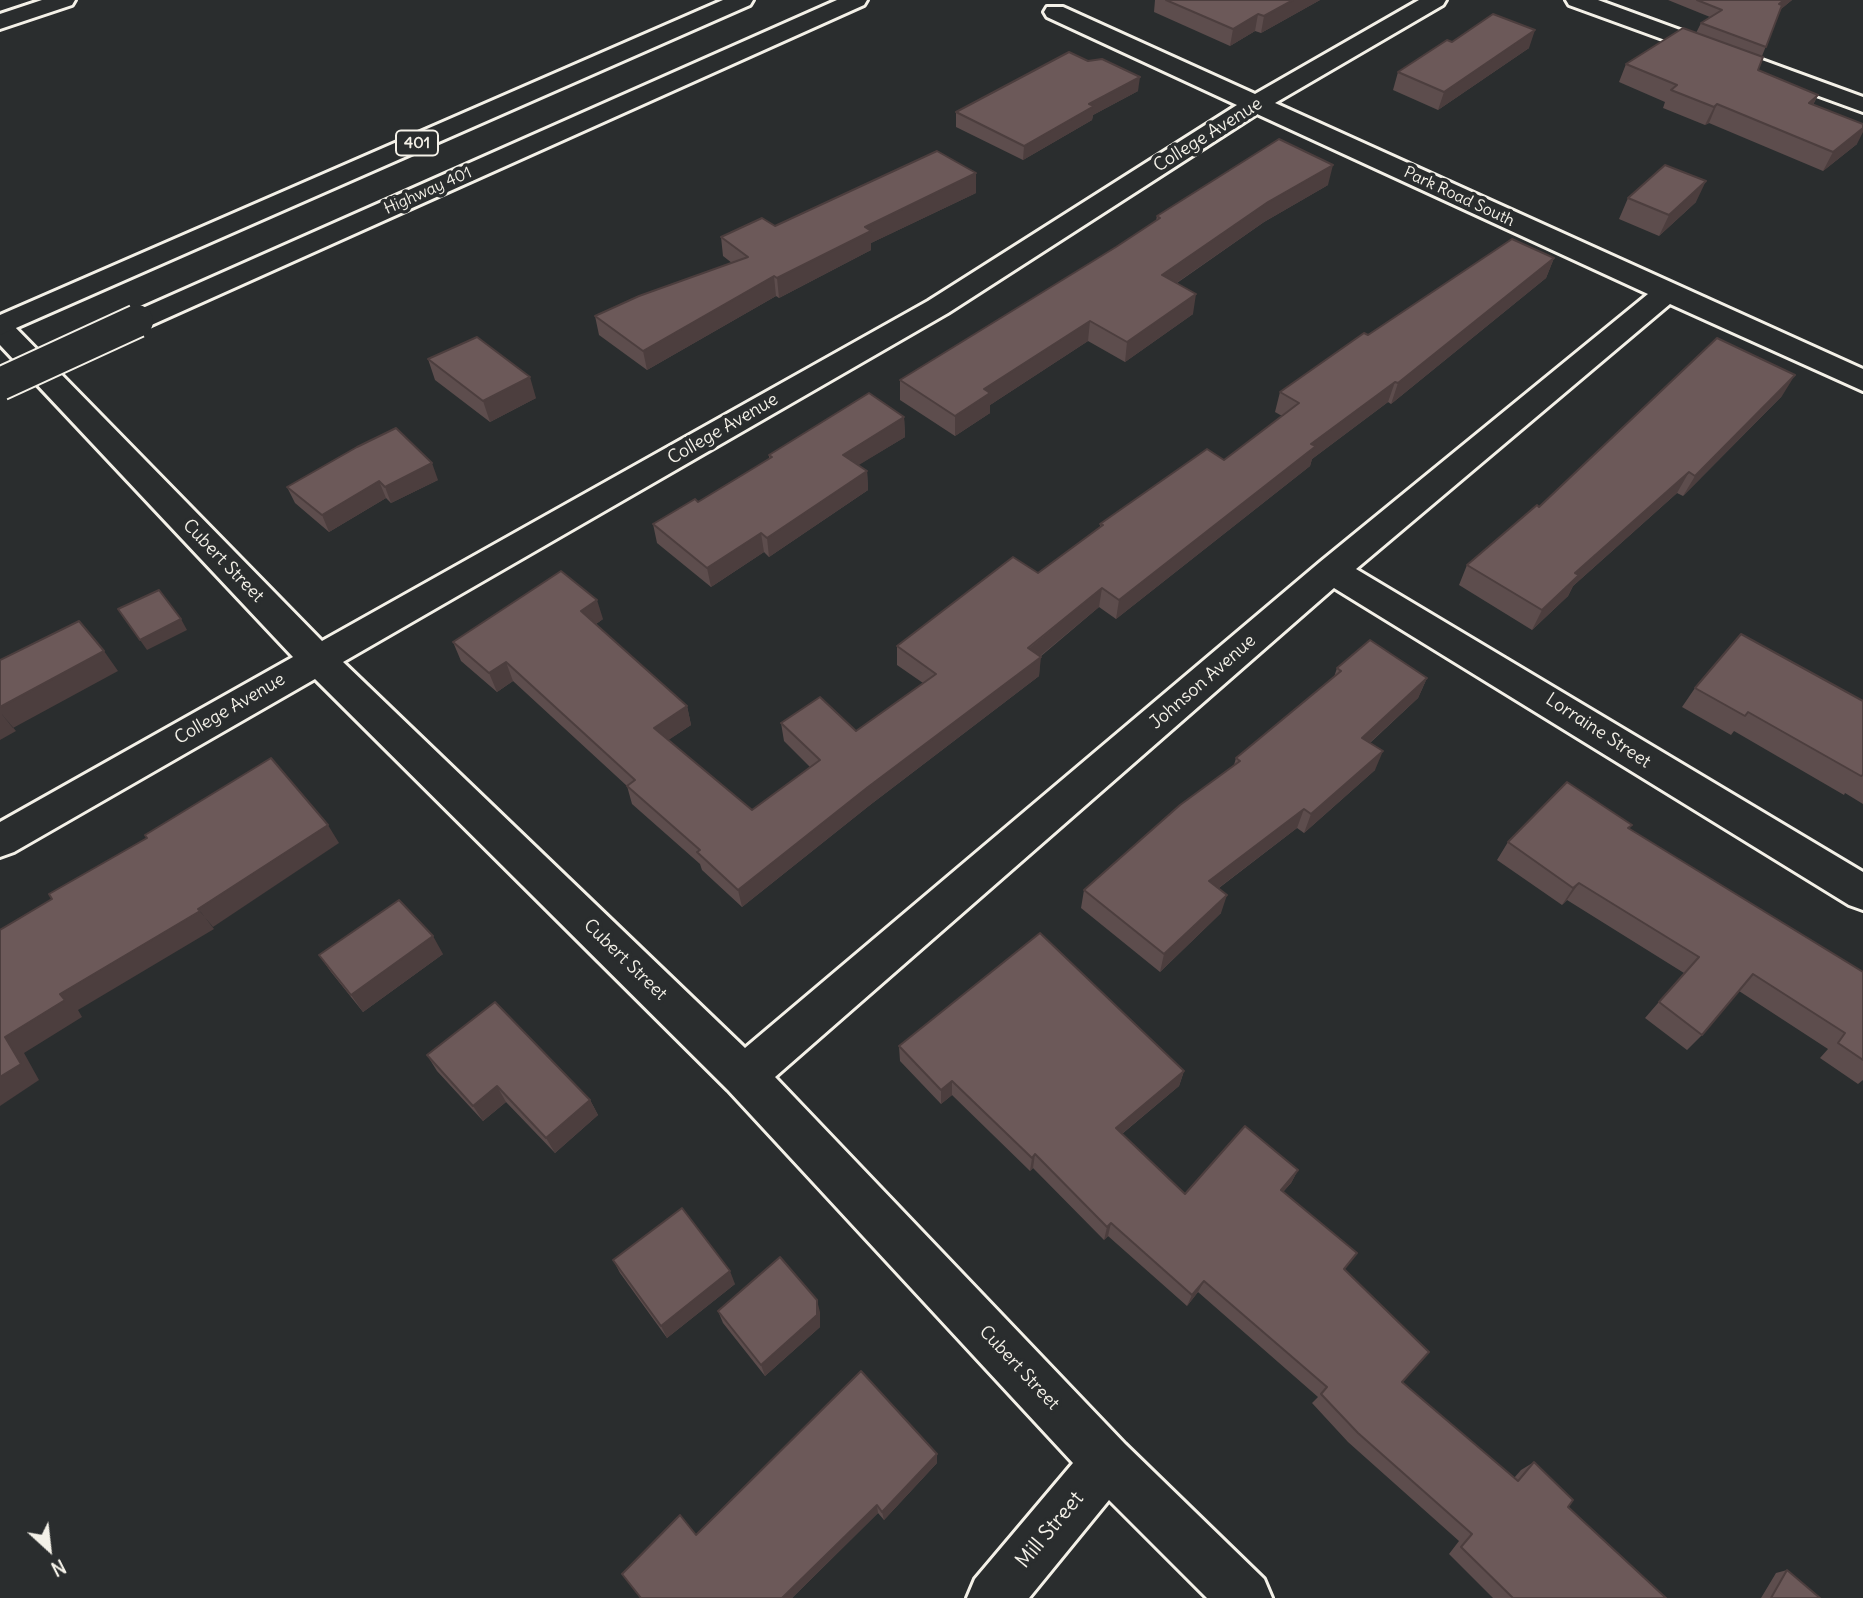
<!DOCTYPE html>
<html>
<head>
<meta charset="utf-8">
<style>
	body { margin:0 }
	#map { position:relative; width:1863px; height:1598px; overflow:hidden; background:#2a2d2e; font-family:Delius,sans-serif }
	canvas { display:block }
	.north { position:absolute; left:14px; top:1514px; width:70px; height:70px; -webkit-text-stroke:5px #2a2d2e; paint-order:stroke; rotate:153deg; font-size:19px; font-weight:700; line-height:28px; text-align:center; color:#f4f1e8 }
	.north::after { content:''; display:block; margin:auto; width:24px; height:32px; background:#f4f1e8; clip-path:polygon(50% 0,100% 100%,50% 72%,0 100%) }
</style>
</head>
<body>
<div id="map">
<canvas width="1863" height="1598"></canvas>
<div class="north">N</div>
</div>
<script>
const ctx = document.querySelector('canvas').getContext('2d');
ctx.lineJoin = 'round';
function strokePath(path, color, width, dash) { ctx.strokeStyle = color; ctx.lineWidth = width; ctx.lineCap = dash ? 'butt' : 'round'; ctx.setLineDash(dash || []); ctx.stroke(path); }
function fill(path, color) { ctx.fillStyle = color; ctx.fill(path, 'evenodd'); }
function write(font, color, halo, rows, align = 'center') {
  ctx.font = font + ' Delius,sans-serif'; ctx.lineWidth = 7; ctx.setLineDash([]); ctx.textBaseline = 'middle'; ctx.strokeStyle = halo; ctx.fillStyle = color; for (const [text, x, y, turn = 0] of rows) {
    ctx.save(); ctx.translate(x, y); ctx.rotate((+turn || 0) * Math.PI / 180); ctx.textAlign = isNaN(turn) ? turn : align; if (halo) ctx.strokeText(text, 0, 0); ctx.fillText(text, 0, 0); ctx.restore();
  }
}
const street = new Path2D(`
	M1419,0H1446L1443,5L1275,103L1863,369V391L1670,304L1356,569L1863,872V910L1849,905L1334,588L775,1077L1125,1444L1264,1579L1272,1598H1207L1109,1500L1029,1598H967L975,1579L1073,1463L728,1090L315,679L14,852L0,857V822L293,657L0,345V319L10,322L322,641L928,301L1237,105L1047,17L1044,12L1047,7H1063L1255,94ZM1257,114L1648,294L1320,562L745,1048L343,662L948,313Z
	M1566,0H1598L1863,97V112L1569,5Z`);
const secondary = new Path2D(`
	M42,0H75L72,5L0,29V14Z`);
const highway = new Path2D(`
	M723,0H753L750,5L0,335V315Z
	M837,0H867L864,5L147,327L137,330L127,327L122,321L127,315Z`);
const highwayBridge = new Path2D(`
	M0,384L137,321`);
const wall = new Path2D(`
	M1155,0H1320L1261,33L1255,31L1230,46L1154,12Z
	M1668,0H1792L1781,9L1762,56L1758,70L1818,95L1813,105L1857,144L1823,171L1709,123L1705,125L1663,108L1665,102L1619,82L1626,64L1696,33L1701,23L1710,17Z
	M1452,42L1529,48L1438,110L1393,90L1398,72Z
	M1138,91L1093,115L1092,120L1023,160L956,127V112Z
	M1328,185L1264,222L1177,283L1193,314L1125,362L1088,341L990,405V413L955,436L900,400V380L1116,247L1156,221L1157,216Z
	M976,193L871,243V250L779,298L776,296L647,370L599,335L595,316L732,263L723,256L721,237L775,226Z
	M1628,198L1696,202L1659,236L1619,219Z
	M1554,258L1546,278L1391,404L1388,402L1312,459L1310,466L1116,619L1099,607L1040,657L1039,676L870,805L742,907L702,870L700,864L632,804L627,786L513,681L497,692L461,661L453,642L603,619L596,624L687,706L691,725L668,740L752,810L810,767L784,741L781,723L856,731L923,683L897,665V646L1038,573L1100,528V524L1224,460L1282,416L1275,412L1280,392L1368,335Z
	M428,359L536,398L490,422L435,380Z
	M1782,396L1683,496L1677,493L1573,586L1568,596L1532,630L1459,585L1467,565L1539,507Z
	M904,417L905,437L858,465L867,471L868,490L769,557L764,552L711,587L657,543L653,524L698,502L769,459V455Z
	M438,480L391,503L386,498L329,532L295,503L287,487Z
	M1337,668L1427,678L1418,698L1370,743L1375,770L1304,833L1297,828L1219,888L1221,913L1160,972L1081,908L1084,890L1234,765L1236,758L1334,677Z
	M1695,688L1863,701V804L1845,793L1844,795L1734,731L1731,735L1682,707Z
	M1632,825L1629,829L1863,972V1080L1858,1084L1820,1058L1828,1049L1739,991L1702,1035L1687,1050L1645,1018L1684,973L1567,900L1562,905L1497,860L1508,842Z
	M443,954L363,1012L331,972L319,955Z
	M899,1046L1184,1071L1179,1086L1122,1134L1185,1194L1298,1170L1291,1183L1283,1192L1345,1269L1402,1382L1514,1478L1521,1470L1534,1462L1568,1507L1666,1598H1493L1449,1554L1459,1541L1348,1442L1312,1403L1318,1397L1198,1292L1187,1306L1108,1236L1104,1240L1033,1168L1030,1171L952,1095L941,1104L900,1061Z
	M427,1055L590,1100L598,1115L555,1153L506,1102L483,1121L437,1071Z
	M613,1260L735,1284L667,1338L620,1273Z
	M718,1311L820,1312V1327L765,1376L723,1323Z
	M937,1463L884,1520L878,1513L792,1598H641L696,1535Z
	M1787,1570L1820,1598H1761L1776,1573Z`);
const shadedWall = new Path2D(`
	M1293,0H1320L1261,33L1264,16Z
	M1784,0H1792L1775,14L1779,4Z
	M1258,14L1255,31L1230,46L1233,29Z
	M1535,30L1529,48L1438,110L1444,92Z
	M1140,77L1138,91L1093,115L1092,120L1023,160L1024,146L1089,104Z
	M1818,95L1808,114L1809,103Z
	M1717,104L1709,123L1705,125L1714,107Z
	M1863,128V132L1857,144L1823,171L1833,152Z
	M1333,165L1328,185L1264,222L1159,295L1162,275L1268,202Z
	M976,173V193L871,243V250L779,298L777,278L865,227Z
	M1706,181L1696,202L1659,236L1669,215Z
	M1554,258L1546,278L1391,404L1398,383Z
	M774,276L776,296L647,370L643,351Z
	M1196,294L1193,314L1125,362L1127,342Z
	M1090,321L1088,341L990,405V413L955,436V416L984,389Z
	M1795,375L1782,396L1683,496L1695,476Z
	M530,377L536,398L490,422L483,401Z
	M1395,382L1388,402L1312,459L1310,466L1116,619L1119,600L1311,444Z
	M904,417L905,437L844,474L843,455Z
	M432,463L438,480L391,503L385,487Z
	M867,471L868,490L769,557L767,538Z
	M1689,472L1677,493L1573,586L1568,596L1532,630L1542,610L1575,573Z
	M379,481L386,498L329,532L322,515Z
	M761,533L764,552L711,587L707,568Z
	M1102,588L1099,607L1028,666L1041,657L1039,676L870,805L742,907L738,890Z
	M597,600L603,619L586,631L581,611Z
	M181,619L187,630L147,650L140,640Z
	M104,651L118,671L13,728L0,712V707Z
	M506,662L513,681L497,692L489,673Z
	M1427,678L1418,698L1354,757L1362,738Z
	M687,706L691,725L658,747L654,728Z
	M0,712L16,731L0,740Z
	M1383,751L1375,770L1304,833L1311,814Z
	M1304,809L1297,828L1204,899L1209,881Z
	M328,825L339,843L213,927L198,909Z
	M1579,883L1567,900L1562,905L1573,888Z
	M1227,895L1221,913L1160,972L1164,954Z
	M200,911L214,929L78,1010L82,1017L24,1053L39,1080L0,1106V1077L5,1037L60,994Z
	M433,936L443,954L363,1012L351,995Z
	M1184,1071L1179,1086L1112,1142L1116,1128Z
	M952,1081V1095L941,1104V1090Z
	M497,1086L506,1102L483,1121L473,1106Z
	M590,1100L598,1115L555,1153L546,1138Z
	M1035,1154L1033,1168L1030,1171L1032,1158Z
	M1298,1170L1291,1183L1273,1203L1281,1190Z
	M1111,1223L1108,1236L1104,1240L1107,1227Z
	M730,1271L735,1284L667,1338L661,1326Z
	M1204,1281L1198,1292L1187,1306L1192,1295Z
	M817,1300L820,1312V1327L765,1376L761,1365Z
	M937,1454V1463L884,1520L882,1512Z
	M877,1505L878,1513L792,1598H782Z`);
const building = new Path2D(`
	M1166,0H1293L1264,16L1258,14L1233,29Z
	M1697,0H1784L1779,4L1782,5L1766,47L1701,23L1722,10Z
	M1493,14L1535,30L1444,92L1398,72L1447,40L1452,42Z
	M1683,28L1763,57L1758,70L1818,95L1809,103L1863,124V128L1833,152L1717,104L1714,107L1671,90L1677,85L1626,64Z
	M1069,52L1088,61L1102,59L1140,77L1089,104L1094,106L1024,146L956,112Z
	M1279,139L1333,165L1268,202L1162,275L1196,294L1127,342L1090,321L984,389L990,393L955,416L900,380L1116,247L1160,218L1157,216Z
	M937,151L976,173L865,227L871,231L777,278L774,276L643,351L595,316L639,296L748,257L721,237L762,218L775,226Z
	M1665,165L1706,181L1669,215L1628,198Z
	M1512,239L1554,258L1398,383L1395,382L1311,444L1316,446L1119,600L1102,588L1028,648L1041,657L868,787L738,890L697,852L700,850L627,786L635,780L506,662L489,673L453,642L561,571L597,600L581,611L687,706L654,728L752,810L820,760L781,723L820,697L856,731L936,674L897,646L1013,557L1038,573L1103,525L1100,524L1207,449L1224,460L1299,403L1280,392L1364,333L1368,335Z
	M477,337L530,377L483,401L428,359Z
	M1717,338L1795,375L1695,476L1689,472L1575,573L1579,575L1542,610L1467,565L1537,505L1539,507Z
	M869,393L904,417L843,455L867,471L767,538L761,533L707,568L653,524L695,499L698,502L772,457L769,455Z
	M396,428L432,463L385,487L379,481L322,515L287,487L357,447Z
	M159,590L181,619L140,640L118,609Z
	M79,621L104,651L0,707V660Z
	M1741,634L1863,701V775L1861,776L1748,712L1745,716L1695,688Z
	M1370,640L1427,678L1362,738L1383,751L1311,814L1304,809L1209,881L1227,895L1164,954L1084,890L1180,805L1240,761L1236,758L1341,671L1337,668Z
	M271,758L328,825L198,909L200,911L60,994L65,1000L5,1037L21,1064L0,1077V930L52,899L49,894L147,838L145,835Z
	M1567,782L1632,825L1628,828L1863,972V1060L1838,1043L1845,1033L1753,974L1702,1035L1659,1002L1699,957L1579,883L1573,888L1508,842Z
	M399,900L433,936L351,995L319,955Z
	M1040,933L1184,1071L1116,1128L1185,1194L1245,1126L1298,1170L1281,1190L1357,1253L1344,1269L1429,1352L1402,1382L1518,1481L1534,1462L1573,1500L1568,1507L1666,1598H1513L1461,1547L1472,1534L1358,1433L1321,1394L1327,1387L1204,1281L1192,1295L1111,1223L1107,1227L1035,1154L1032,1158L952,1081L941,1090L899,1046Z
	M495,1002L590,1100L546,1138L497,1086L473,1106L427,1055Z
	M682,1208L730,1271L661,1326L613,1260Z
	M780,1257L817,1300V1315L761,1365L718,1311Z
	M861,1371L937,1454L882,1512L877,1505L782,1598H641L622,1574L680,1515L696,1535Z
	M1787,1570L1820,1598H1771Z`);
const shields = [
	[417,143,42]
];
const shieldNames = [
	["401",417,143]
];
const farStreetnames = [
	["Highway 401",428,191,-24],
	["Park Road South",1459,197,25]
];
const streetNames = [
	["College Avenue",1208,135,-32],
	["College Avenue",723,429,-30],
	["Cubert Street",223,561,46],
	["Johnson Avenue",1203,682,-41],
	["College Avenue",230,709,-30],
	["Lorraine Street",1598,731,33],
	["Cubert Street",625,960,44],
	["Cubert Street",1019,1368,47]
];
const nearStreetnames = [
	["Mill Street",1050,1530,-50]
];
strokePath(street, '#f4f1e8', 6);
strokePath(secondary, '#f4f1e8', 6);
strokePath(highway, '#f4f1e8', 6);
fill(street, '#2a2d2e');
fill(secondary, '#2a2d2e');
fill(highway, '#2a2d2e');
strokePath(highwayBridge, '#f4f1e8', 36, []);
strokePath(highwayBridge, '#2a2d2e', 32);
fill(wall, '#5d4d4d');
fill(shadedWall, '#4c3e3e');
fill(building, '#6c5959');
strokePath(building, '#4c3e3e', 2);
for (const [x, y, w] of shields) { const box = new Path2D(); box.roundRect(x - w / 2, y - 12.5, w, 25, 5); ctx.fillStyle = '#2a2d2e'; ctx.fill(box); strokePath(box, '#f4f1e8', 2); }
write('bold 16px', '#f4f1e8', null, shieldNames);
write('16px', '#f4f1e8', '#2a2d2e', farStreetnames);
write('18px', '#f4f1e8', '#2a2d2e', streetNames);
write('21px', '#f4f1e8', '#2a2d2e', nearStreetnames);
</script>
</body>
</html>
